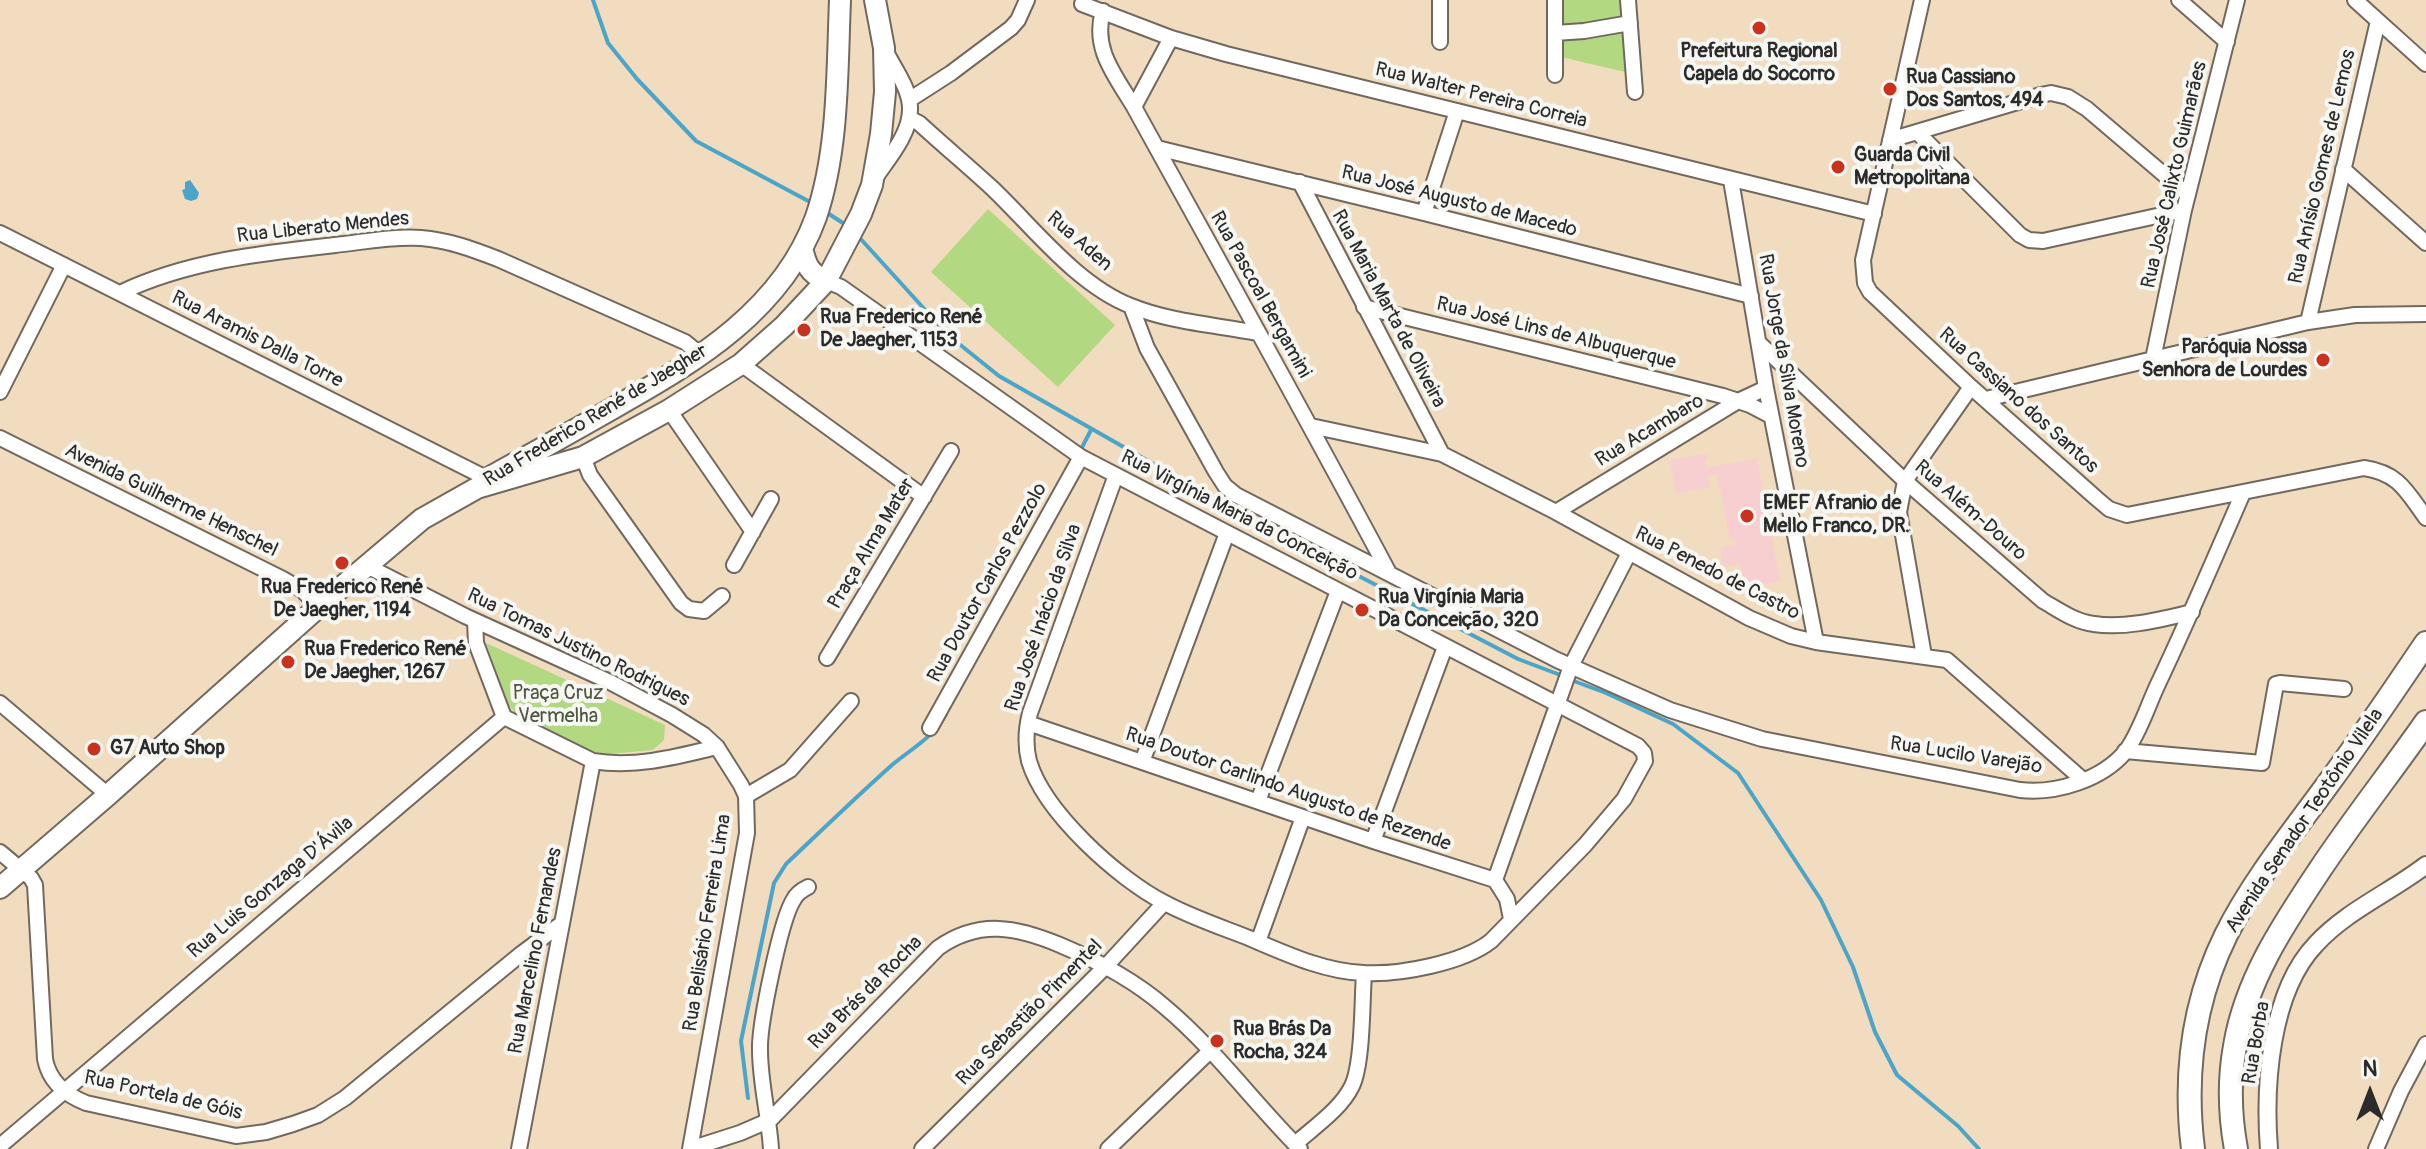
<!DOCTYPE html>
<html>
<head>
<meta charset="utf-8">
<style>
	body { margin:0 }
	#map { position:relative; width:2426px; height:1149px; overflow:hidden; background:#f2dcbf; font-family:Pangolin,sans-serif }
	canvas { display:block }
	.north { position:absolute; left:2330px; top:1053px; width:80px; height:80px; -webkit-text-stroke:6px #f6f6f2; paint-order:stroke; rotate:0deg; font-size:22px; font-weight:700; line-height:32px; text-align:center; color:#2b2b2b }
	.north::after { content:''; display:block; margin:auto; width:28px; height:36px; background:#2b2b2b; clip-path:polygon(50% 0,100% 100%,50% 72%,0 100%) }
</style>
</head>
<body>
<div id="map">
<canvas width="2426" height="1149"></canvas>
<div class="north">N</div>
</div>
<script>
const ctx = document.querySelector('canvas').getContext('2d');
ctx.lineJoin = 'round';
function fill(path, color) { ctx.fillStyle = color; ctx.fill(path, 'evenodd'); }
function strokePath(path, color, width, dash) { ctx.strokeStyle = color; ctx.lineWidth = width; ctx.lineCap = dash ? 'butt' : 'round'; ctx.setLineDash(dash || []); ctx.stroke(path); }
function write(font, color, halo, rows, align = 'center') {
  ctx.font = font + ' Pangolin,sans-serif'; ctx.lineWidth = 8; ctx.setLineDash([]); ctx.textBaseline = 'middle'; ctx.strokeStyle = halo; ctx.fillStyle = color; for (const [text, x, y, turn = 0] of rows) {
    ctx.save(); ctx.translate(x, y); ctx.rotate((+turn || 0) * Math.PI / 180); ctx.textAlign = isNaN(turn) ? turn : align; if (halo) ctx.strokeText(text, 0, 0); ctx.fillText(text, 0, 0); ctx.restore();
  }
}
const built = new Path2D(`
	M1704,454L1708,455V459L1705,461L1706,468L1757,458L1780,581L1745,588L1740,564L1723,567L1720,548L1736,544L1735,539L1730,540L1717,474L1708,476L1710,487L1676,494L1670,460Z`);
const green = new Path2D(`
	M1560,0H1621L1625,72L1561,57Z
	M988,209L1115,325L1058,387L931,272Z
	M486,643L665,725L664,740L653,750L609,754L594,752L528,722L515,713L507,702Z`);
const water = new Path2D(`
	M190,180L199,193L197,199L191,201L185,199L182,190L185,189V182Z`);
const stream = new Path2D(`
	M593,0L608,43L637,79L696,141L812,203
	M826,212L849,227
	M858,236L948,335L999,376L1257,523L1518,659L1563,676
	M1079,453L1091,430
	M1571,680L1606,693L1673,724L1738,773L1821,900L1853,967L1875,1032L1897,1075L1958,1126L1979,1149
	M748,1098L741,1041L774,883L786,864C821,831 856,797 892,765C911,749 934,737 946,714`);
const minor = new Path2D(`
	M1555,0V75
	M1628,0L1635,92
	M1922,0L1863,260L1865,283L1870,292L1971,387L2096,498L2109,509L2127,515L2364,468C2399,473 2407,492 2426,518
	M2179,0L2227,42
	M2355,0L2426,64
	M1082,4L1171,38L1226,54L1874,214
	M1103,11C1092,49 1115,75 1134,107
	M1555,33L1584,31L1630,23
	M1171,38L1134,107C1219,261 1305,415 1388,571
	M1440,42V0
	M909,100L951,73L1011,28L1018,20L1027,0
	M909,118L919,123C943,145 968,166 992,188C1033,227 1077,285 1131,306C1170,322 1216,325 1257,333
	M1917,132L2020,235L2029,240L2043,241L2184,210
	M1890,140L2041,95L2051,93L2068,97L2087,109L2188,195
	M1157,148L1424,213L1751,296
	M2343,169L2426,243
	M876,177C888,159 910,134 910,110C911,91 895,69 886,52
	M1731,180L1766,388L1816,642
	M1300,182L1442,454
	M1424,213L1457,111
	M0,233L496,483
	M826,281L841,287L1081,457L1638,746L1644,753L1645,761L1624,799L1585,845L1491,941C1463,963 1400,975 1364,973C1325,972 1284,953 1249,938C1221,927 1191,917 1165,903C1118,879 1044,812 1029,761C1025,745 1026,729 1030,713L1116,475
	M120,293C187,261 262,253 335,245C363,242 392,236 421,238C448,240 472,249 498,259L685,342L702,356
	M1131,306L1147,348L1216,472L1225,486L1236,495L1557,660L1670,710L1762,739L2020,790C2056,794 2102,780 2126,751C2140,732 2148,705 2158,684C2188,621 2215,557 2243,493
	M1364,307L1723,396L1750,405L1771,416
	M2308,322L2378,21
	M1759,343L1905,481L2043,601C2059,610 2075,622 2094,624C2125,629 2162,619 2192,612
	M2153,359L2184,210L2237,0
	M741,364L924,497
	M0,392L64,265
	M1986,399L2308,322L2355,315L2426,314
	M669,410L753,532
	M1311,426L1442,454L1556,512L1749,618L1791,636L1816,642L1947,660L2083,780
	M0,438L283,579L302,590L319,607
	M583,457L590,475L681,603L689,609L704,611L722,596
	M1556,512L1738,401L1766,388
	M734,565L771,499
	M367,566L465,616L610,682L672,715L704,735L717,747L741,785L746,796L747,833L690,1149
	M475,621L476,643L504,717L593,761C635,768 676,757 717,747
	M1924,656L1899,512L1905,481L1971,387
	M827,658L951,451
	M0,703L108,795
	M1028,723L1373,841L1495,880L1507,899L1511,919
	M930,728L1081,457
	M2125,751L2262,763L2276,684L2280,683L2344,689
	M1142,762L1227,533
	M746,796L790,770L851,701
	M1258,801L1338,591
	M1373,841L1445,647
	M0,852L31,878L35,885L45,1059C49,1081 66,1095 86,1103L236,1136L266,1132L293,1124L318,1115L345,1098L521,954L561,924
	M1495,880L1571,666L1629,553
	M1258,942L1303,817
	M1295,1144C1314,1127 1341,1109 1352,1086C1363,1063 1362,1001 1364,973
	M0,1146L504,717
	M519,1149L593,761
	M690,1149L740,1133L770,1120L938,948C979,919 1017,927 1060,945C1098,961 1134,980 1165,1007C1215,1049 1254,1103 1300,1149
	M771,1149C769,1116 760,1083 760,1050C759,1025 781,918 794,899C797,893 802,890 808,887
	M922,1149L1106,966L1164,903
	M1108,1149L1210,1051
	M2376,1149L2401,1091L2426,1044`);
const tertiary = new Path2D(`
	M2269,1149C2264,1086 2270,992 2316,944C2346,911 2391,892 2426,865`);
const secondary = new Path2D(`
	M802,248C806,265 809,273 826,281
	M490,477C532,454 575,430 617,406C697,361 783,309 816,217C839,149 837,71 840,0
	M0,888L108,795L324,602L422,519L477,488L583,457L669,410L741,364L784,326L826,281L861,214L872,185L881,134L885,92L884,48L875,0`);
const primary = new Path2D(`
	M2193,1149C2184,1076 2193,1002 2226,935C2253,881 2293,832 2328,784C2362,738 2394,690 2426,643
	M2236,1149C2230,1116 2229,1079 2235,1046C2246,980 2283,925 2319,871C2353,820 2391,772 2426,722`);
const markers = [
	[1759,28,8,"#c8321e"],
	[1890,89,8,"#c8321e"],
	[1838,167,8,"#c8321e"],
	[804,330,8,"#c8321e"],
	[2323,360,8,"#c8321e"],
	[1747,516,8,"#c8321e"],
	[342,563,8,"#c8321e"],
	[1362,610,8,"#c8321e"],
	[288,662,8,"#c8321e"],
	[94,749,8,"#c8321e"],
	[1217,1041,8,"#c8321e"]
];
const poiNames = [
	["Prefeitura Regional",1759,52,"center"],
	["Capela do Socorro",1759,75,"center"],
	["Rua Cassiano",1906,78],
	["Dos Santos, 494",1906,101],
	["Guarda Civil",1854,156],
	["Metropolitana",1854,179],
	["Rua Frederico René",820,318],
	["De Jaegher, 1153",820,341],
	["Paróquia Nossa",2307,348,"right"],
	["Senhora de Lourdes",2307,371,"right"],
	["EMEF Afranio de",1763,504],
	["Mello Franco, DR.",1763,527],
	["Rua Frederico René",342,588,"center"],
	["De Jaegher, 1194",342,611,"center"],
	["Rua Virgínia Maria",1378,598],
	["Da Conceição, 320",1378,621],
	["Rua Frederico René",304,650],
	["De Jaegher, 1267",304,673],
	["G7 Auto Shop",110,749],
	["Rua Brás Da",1233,1030],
	["Rocha, 324",1233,1053]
];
const streetNames = [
	["Rua Walter Pereira Correia",1481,96,14],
	["Rua Anísio Gomes de Lemos",2323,167,-77],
	["Rua José Calixto Guimarães",2175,175,-77],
	["Rua José Augusto de Macedo",1459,202,14],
	["Rua Liberato Mendes",323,228,-6],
	["Rua Aden",1079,242,41],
	["Rua Pascoal Bergamini",1260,295,61],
	["Rua Maria Marta de Oliveira",1388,309,62],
	["Rua José Lins de Albuquerque",1556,334,14],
	["Rua Aramis Dalla Torre",257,340,27],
	["Rua Jorge da Silva Moreno",1783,361,80],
	["Rua Cassiano dos Santos",2018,401,42],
	["Rua Frederico René de Jaegher",596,416,-31],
	["Rua Acambaro",1650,431,-31],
	["Avenida Guilherme Henschel",171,501,26],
	["Rua Além-Douro",1970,511,41],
	["Rua Virgínia Maria da Conceição",1239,516,27],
	["Praça Alma Mater",872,544,-59],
	["Rua Penedo de Castro",1717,574,27],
	["Rua Doutor Carlos Pezzolo",988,583,-61],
	["Rua José Inácio da Silva",1044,618,-71],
	["Rua Tomas Justino Rodrigues",578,648,26],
	["Rua Lucilo Varejão",1966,756,9],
	["Rua Doutor Carlindo Augusto de Rezende",1288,790,19],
	["Avenida Senador Teotônio Vilela",2305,821,-56],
	["Rua Luis Gonzaga D'Ávila",271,888,-40],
	["Rua Belisário Ferreira Lima",708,923,-81],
	["Rua Marcelino Fernandes",536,951,-79],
	["Rua Brás da Rocha",866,993,-45],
	["Rua Sebastião Pimentel",1030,1013,-45],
	["Rua Borba",2257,1043,-80],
	["Rua Portela de Góis",163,1096,13]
];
const parkNames = [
	["Praça Cruz",558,694],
	["Vermelha",558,717]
];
fill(built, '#f7cfd1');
fill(green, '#b2d882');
fill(water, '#4ba5c8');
strokePath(stream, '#4ba5c8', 4);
strokePath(minor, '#71695f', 18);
strokePath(tertiary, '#71695f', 20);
strokePath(secondary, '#71695f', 24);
strokePath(primary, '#71695f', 26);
strokePath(minor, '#fff', 14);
strokePath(tertiary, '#fff', 16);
strokePath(secondary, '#fff', 20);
strokePath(primary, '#fff', 22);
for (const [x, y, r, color] of markers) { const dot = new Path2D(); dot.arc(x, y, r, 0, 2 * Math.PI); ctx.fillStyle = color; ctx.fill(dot); strokePath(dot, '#f6f6f2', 3); }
write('bold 20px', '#2b2b2b', '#f6f6f2', poiNames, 'left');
write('20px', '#2b2b2b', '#f6f6f2', streetNames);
write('20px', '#4d5641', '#f6f6f2', parkNames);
</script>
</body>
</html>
